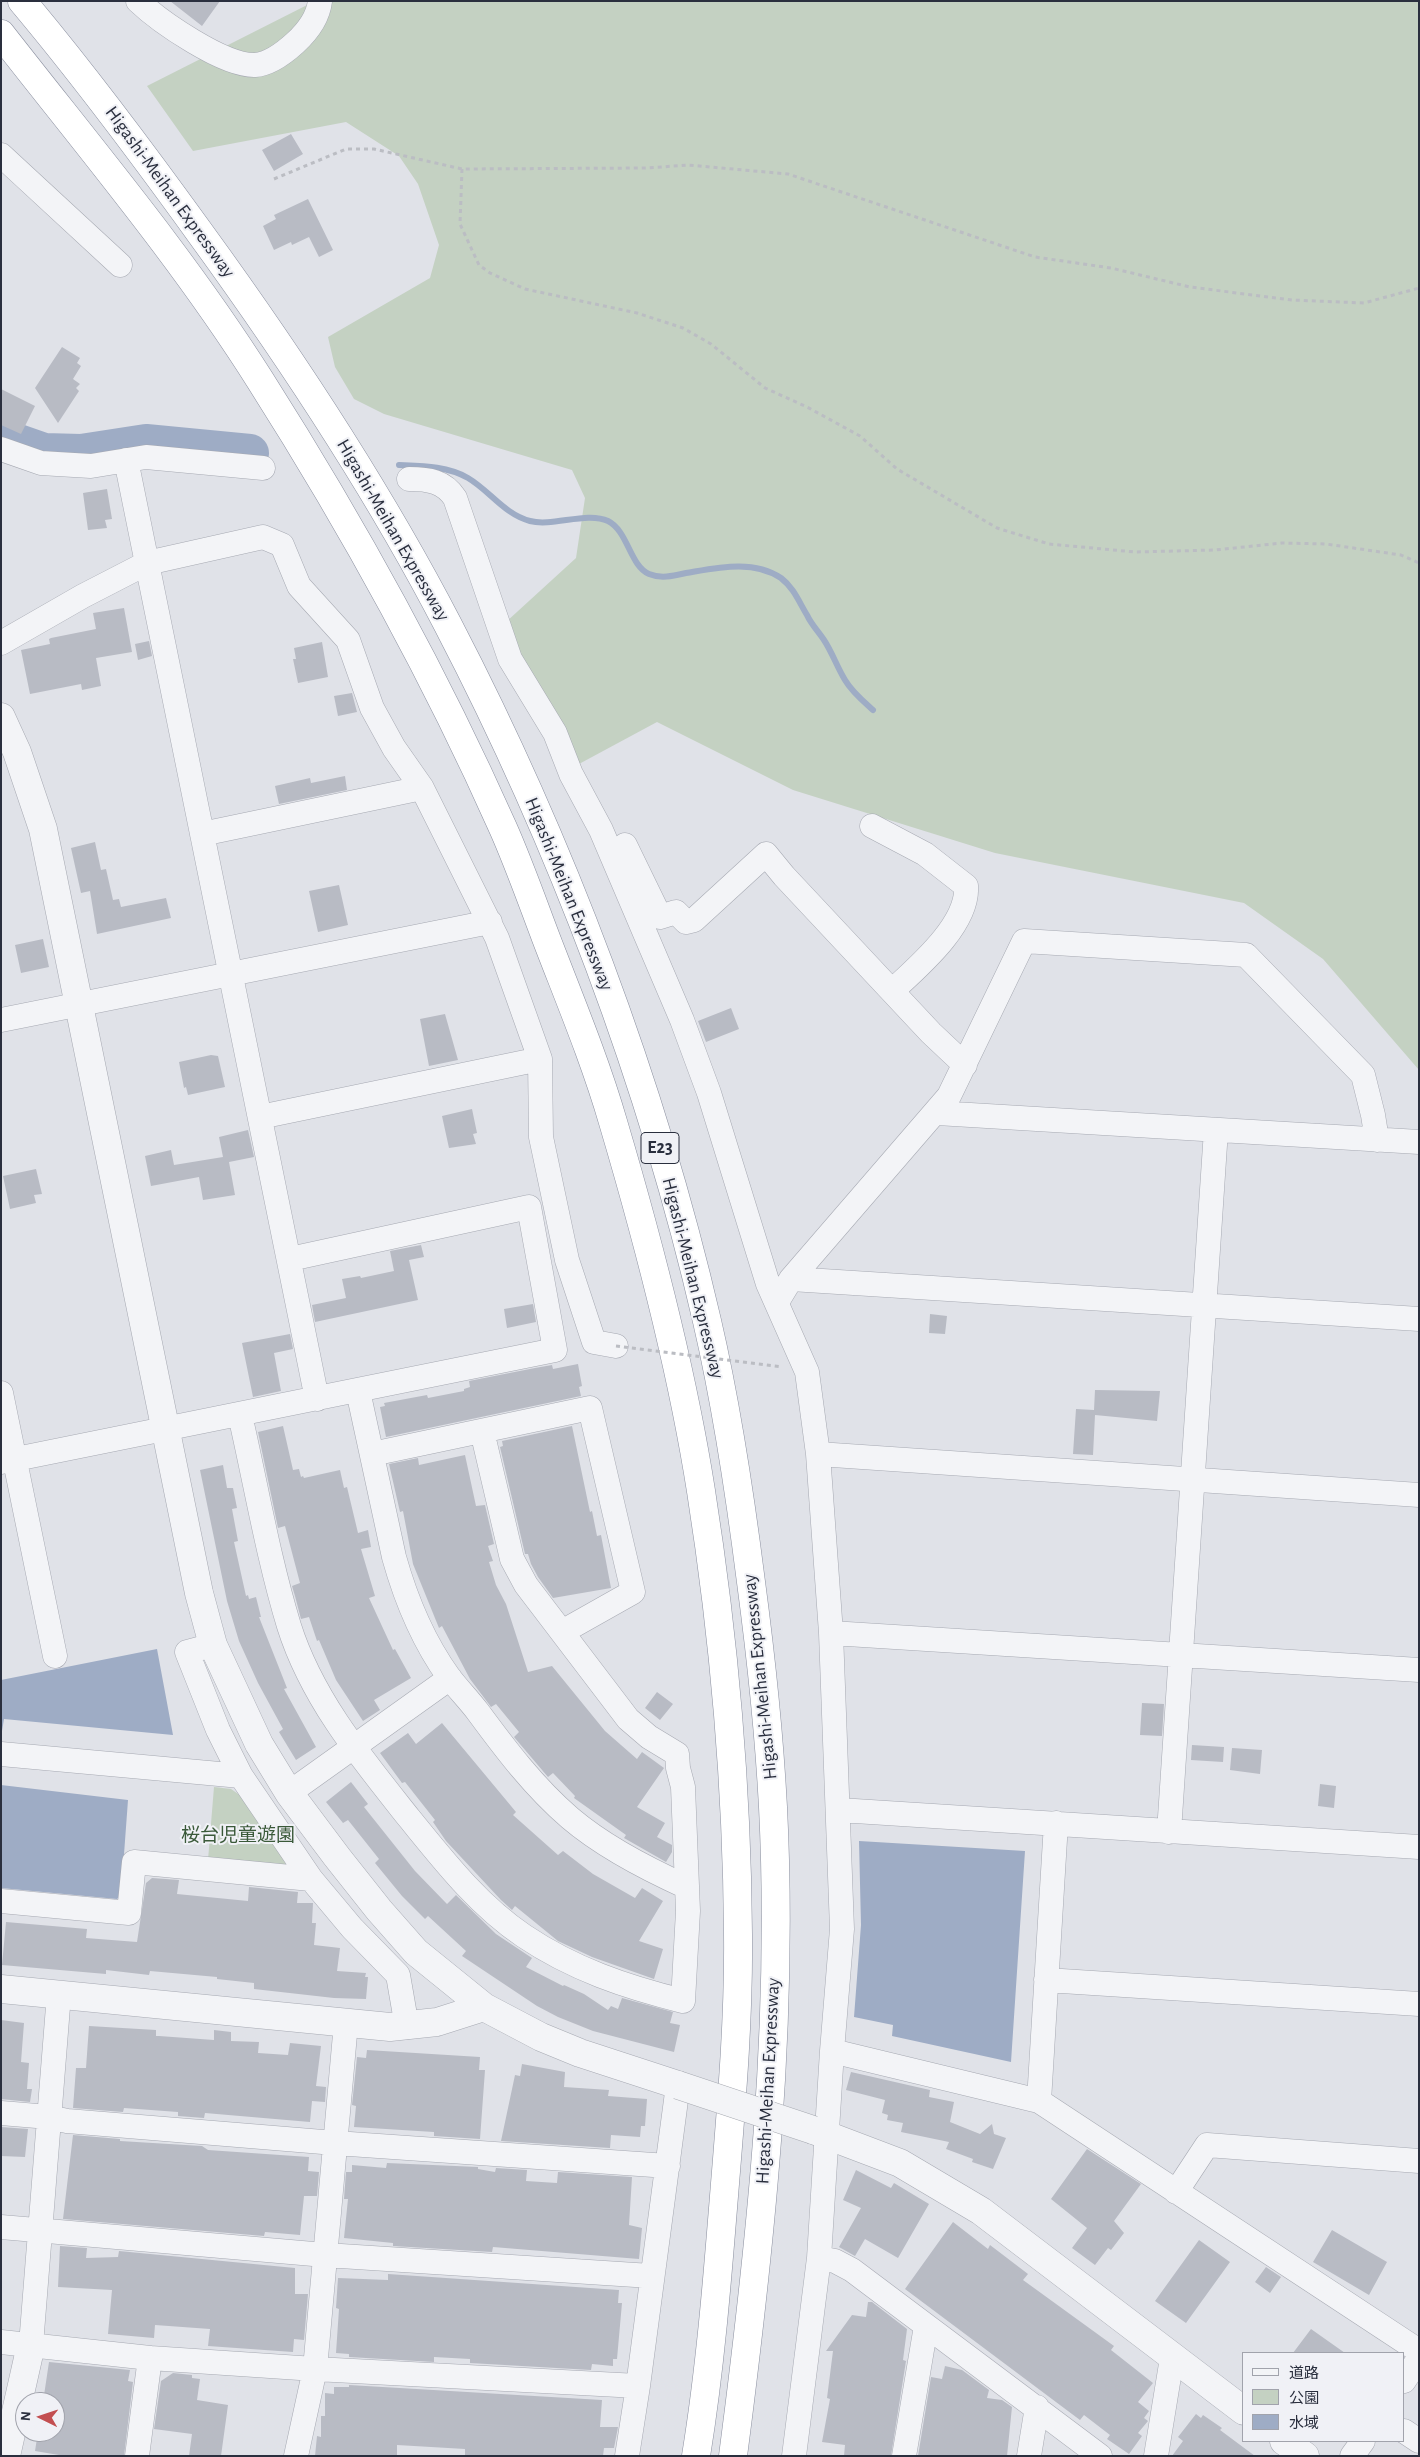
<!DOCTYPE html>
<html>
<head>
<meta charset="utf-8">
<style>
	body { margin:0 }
	#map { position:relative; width:1420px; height:2457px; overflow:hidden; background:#e0e2e8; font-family:"Alegreya Sans","Noto Sans JP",sans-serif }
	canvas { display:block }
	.frame { position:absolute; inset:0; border:2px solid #2a2f3e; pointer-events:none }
	.legend { position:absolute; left:1242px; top:2352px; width:162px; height:90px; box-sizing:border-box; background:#f0f1f6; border:1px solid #a1a3ac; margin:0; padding:6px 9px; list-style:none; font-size:15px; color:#2a2f3e }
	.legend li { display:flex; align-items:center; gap:10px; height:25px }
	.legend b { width:25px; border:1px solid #a1a3ac }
	.north { position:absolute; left:15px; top:2392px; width:50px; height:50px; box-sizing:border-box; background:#f0f1f6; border:1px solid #a1a3ac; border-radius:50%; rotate:274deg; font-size:14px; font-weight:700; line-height:20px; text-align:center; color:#2a2f3e }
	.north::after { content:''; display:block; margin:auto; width:18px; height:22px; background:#c34f51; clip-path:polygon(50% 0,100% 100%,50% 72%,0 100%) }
</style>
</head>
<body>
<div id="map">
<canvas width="1420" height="2457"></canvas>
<div class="frame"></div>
<ul class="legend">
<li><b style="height:6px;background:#f3f4f7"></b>道路</li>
<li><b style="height:14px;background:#c4d1c2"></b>公園</li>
<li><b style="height:14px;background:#9eacc5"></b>水域</li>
</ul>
<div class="north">N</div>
</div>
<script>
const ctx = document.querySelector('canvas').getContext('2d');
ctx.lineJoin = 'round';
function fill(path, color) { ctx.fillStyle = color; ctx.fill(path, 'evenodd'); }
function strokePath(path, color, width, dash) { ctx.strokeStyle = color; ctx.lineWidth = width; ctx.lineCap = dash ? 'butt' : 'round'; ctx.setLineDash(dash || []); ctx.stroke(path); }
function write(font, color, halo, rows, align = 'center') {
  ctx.font = font + ' "Alegreya Sans","Noto Sans JP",sans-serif'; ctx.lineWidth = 4; ctx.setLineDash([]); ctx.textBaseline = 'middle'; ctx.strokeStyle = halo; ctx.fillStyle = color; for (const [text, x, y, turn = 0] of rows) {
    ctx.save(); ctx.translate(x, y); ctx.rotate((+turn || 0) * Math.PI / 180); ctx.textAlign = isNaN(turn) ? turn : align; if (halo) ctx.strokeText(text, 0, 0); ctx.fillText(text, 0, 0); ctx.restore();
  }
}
const green = new Path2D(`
	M315,1H1419V1070L1323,959L1244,903L995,853L793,790L657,722L566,771L506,622L576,558L585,498L572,470L384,414L354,399L335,367L328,337L430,278L439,245L418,184L399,156L346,122L193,151L147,86Z
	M214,1787L231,1789L247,1800L289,1861L281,1867L208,1860Z`);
const water = new Path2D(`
	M157,1649L173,1735L4,1719L1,1737V1680Z
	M1,1785L128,1800L121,1895L117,1899L1,1888Z
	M859,1841L1025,1851L1011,2062L892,2036L893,2025L854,2017L861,1925Z`);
const stream = new Path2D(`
	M399,465C422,466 447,466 468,478C490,491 504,514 530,521C553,527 587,511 608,521C628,531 630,566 649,574C661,579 673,576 686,573C716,568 753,559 781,578C794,588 799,602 807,615C811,624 818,631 824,640C832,652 837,667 845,680C852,692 863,701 873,710`);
const river = new Path2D(`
	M1,437L44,452L81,453L146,443L250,453`);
const building = new Path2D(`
	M170,1H220L202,26Z
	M291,134L303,154L274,171L262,150Z
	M308,199L333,250L319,257L309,237L292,245L291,242L274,250L263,226L276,219L274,215Z
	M62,347L80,358L77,363L81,366L73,379L80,384L76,388L79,391L58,423L35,388Z
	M1,389L35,406L21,434L1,425Z
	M107,489L112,519L105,520L107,528L88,530L83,493Z
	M124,608L132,652L96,658L101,686L82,690L81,684L30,694L21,650L50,644L49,639L51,638L96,629L93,613Z
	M149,641L152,656L138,660L135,644Z
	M322,642L328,677L298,683L293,659H296L294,648Z
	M352,693L357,712L338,716L334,696Z
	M345,776L347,790L279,804L275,786L310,778L311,783Z
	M95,842L101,870L106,869L113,900L119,899L121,907L166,898L171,918L97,934L90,891L81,893L71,848Z
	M339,885L348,925L318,932L309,891Z
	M43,939L49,967L21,973L15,945Z
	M731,1008L739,1029L706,1042L698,1021Z
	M445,1014L458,1060L429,1066L420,1019Z
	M211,1055L218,1056L225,1087L188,1095L186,1087L184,1088L179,1062Z
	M472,1109L477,1133L473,1134L476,1144L449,1148L442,1116Z
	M248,1130L254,1157L229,1162L235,1195L203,1200L199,1177L151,1186L145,1156L171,1150L174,1165L223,1157L219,1137Z
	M36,1169L42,1194L34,1195L36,1203L10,1209L3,1176Z
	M421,1245L424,1257L409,1260L418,1300L315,1322L312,1305L346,1298L342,1279L360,1276L361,1278L394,1271L390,1251Z
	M533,1304L536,1322L507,1328L504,1309Z
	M930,1314L947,1316L945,1334L929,1333Z
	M290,1334L293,1349L274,1353L281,1391L253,1397L242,1343Z
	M578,1364L582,1386L579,1387L581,1396L386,1437L380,1407L385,1406L384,1403L427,1395L428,1398L464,1391V1389L470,1387L469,1381L535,1368L552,1365L553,1369Z
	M1095,1390L1160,1391L1157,1421L1095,1415L1093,1455L1073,1454L1076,1409L1094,1410Z
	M283,1426L293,1470L299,1469L301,1477L303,1476L304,1478L340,1470L344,1488L347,1487L358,1533L368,1530L371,1547L361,1549L375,1596L369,1598L393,1650L395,1649L411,1678L374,1700L380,1710L363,1721L336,1680L319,1640L317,1641L309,1617L301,1619L295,1596L292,1586L300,1583L285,1526L278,1528L258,1432Z
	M572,1426L590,1512L592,1511L597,1536L601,1535L611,1588L553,1598L538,1577L531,1564L528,1554H525L500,1447L503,1446L502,1441Z
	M465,1455L476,1506L485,1505L494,1544L488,1546L493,1561L489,1562L496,1585L506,1604L528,1672L552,1666L605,1731L637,1759L642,1752L664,1768L637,1807L665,1823L657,1837L672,1845V1852L666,1862L624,1838L626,1835L574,1798L575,1796L553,1773L548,1777L514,1737L519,1732L496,1704L491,1707L470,1679L442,1626L439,1628L413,1564L403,1511L400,1512L389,1464L418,1458L419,1465Z
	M223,1465L227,1488H233L237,1508L232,1509L238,1541L234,1542L246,1596L248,1595L249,1599L256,1597L261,1617H259L287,1688L284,1689L316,1747L296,1760L279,1732L283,1729L258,1683L239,1641L227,1601L200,1470Z
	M657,1692L673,1704L660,1720L645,1708Z
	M1142,1703L1164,1704L1162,1736L1140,1735Z
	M442,1723L516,1812L513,1815L558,1855L563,1851L593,1874L635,1898L642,1888L663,1901L639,1941L663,1949L654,1979L592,1957L558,1941L515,1906L512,1910L501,1900L446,1841L433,1822L435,1820L405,1782L402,1783L380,1753L408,1733L416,1744Z
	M1192,1745L1224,1747L1223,1762L1191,1760Z
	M1232,1748L1262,1750L1260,1774L1230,1770Z
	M351,1782L368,1804L364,1807L415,1871L447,1904L456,1895L496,1934L532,1958L526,1967L563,1986L564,1985L584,1994L608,2010L611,2006L618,2009L622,1998L673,2012L670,2023L680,2025L674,2052L593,2031L558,2017L537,2006L462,1956L466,1951L428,1916L425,1919L402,1896L375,1863L379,1859L348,1820L343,1823L326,1802Z
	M1320,1784L1336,1786L1334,1808L1318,1806Z
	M152,1878L179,1880L177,1894L248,1901L249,1887L298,1892L297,1903H313L312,1923H316L314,1945L340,1948L337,1971L366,1973L365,1977H368L366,1999L334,1998L254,1989V1983L217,1979V1977L150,1971L149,1975L106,1970V1974L2,1965L6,1922L87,1929L86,1938L137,1942L146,1883Z
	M1,2020L24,2023L21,2062L29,2063L27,2089H32L30,2102L1,2099Z
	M89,2026L156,2030V2036H159L214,2040V2030L231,2032V2041L259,2042L258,2053L288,2055L290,2043L321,2046L316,2086L326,2087L325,2102L312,2101L310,2122L205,2113L204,2118L178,2116V2112L124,2108L123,2112L73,2108L76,2068H86Z
	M367,2050L480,2057L479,2070H485L480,2139L434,2136V2132L354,2127L356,2106L352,2105L357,2057L366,2058Z
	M522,2064L565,2072L564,2087L609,2090L608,2096L647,2099L645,2126H641L640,2137L611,2135L610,2148L501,2141L515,2075L520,2076Z
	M851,2072L930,2090L929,2097L954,2102L950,2122L980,2134L992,2124L994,2134L1006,2138L993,2169L972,2162L973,2159L946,2149L949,2142L901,2132L903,2123L887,2120L888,2115L882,2113L885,2100L846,2090Z
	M1,2127L28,2129L25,2157L1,2156Z
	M73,2135L120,2139V2141L202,2146L208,2150L309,2157L308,2171L319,2172L317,2196H304L300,2235L265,2232L264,2236L63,2219Z
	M1087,2149L1141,2184L1114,2221L1124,2233L1111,2250L1108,2248L1095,2265L1072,2248L1087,2228L1051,2199Z
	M387,2163L478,2167V2169L495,2172L496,2168L527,2170L526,2181L557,2183L558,2172L632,2177L629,2225L642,2228L639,2259L493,2247L492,2252L393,2246V2243L344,2238L348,2199H344L346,2172H352V2165L386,2168Z
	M856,2170L891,2188L894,2183L929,2204L898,2258L865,2239L855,2256L839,2247L861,2208L843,2200Z
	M953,2222L988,2249L990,2245L1028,2274L1023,2280L1114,2346L1111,2350L1153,2383L1138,2402L1149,2411L1144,2418L1148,2421L1138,2433L1142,2436L1129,2454L1107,2439L1110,2435L1084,2415L1080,2420L905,2289Z
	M1332,2230L1387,2262L1369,2295L1313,2262Z
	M1199,2240L1230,2262L1186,2323L1155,2301Z
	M60,2246L87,2248L86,2258L118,2257L119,2251L295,2268V2294H308L304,2340L294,2339L293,2352L208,2346L210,2329L155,2325L154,2338L108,2334L112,2290L58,2287Z
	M1266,2267L1281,2277L1270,2293L1255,2282Z
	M388,2274L619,2290L618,2303H622L617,2359H613V2366L592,2364L591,2370L470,2363V2359L434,2357V2362L349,2357V2354L336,2353L339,2309L336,2308L338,2278L388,2280Z
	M868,2302H872L907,2329L903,2360L906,2361L891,2456H844L845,2445L822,2442L830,2399L827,2398L833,2351H826L852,2315L866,2317Z
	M1311,2329L1345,2353H1293Z
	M49,2362L130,2370L128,2381L133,2382L124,2456H65L35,2451L38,2432H55V2402H43Z
	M945,2366L962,2370L989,2390L987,2398L1002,2400L1012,2407L1007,2456H918L931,2377L942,2379Z
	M173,2373L192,2375V2378L200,2379L197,2400L228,2405L221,2456H189L192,2434L154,2429L161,2381Z
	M349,2385L602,2400L600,2427H618L614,2448H604L603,2456H465V2449L397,2445V2456H315L317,2436L321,2437V2416H325V2393L334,2394V2387H349Z
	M1196,2414L1201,2418L1203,2415L1222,2428L1220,2430L1255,2456H1172L1183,2441L1178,2437Z`);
const path = new Path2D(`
	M462,169L460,224L479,265L490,273L525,289L637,313L683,328L711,344L765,388L807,407L860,436L897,469L997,528L1049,544L1135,552L1215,550L1282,543L1326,544L1401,555L1419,563
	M274,179L346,149H374L462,169L647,168L688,165L788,174L1035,257L1111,268L1190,287L1292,300L1364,303L1419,288`);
const minor = new Path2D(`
	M138,1C160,22 224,66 255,65C270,64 284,53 295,43C307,32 318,18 320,1
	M1,155L120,265
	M1,449L41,463L57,464L91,466L146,457L263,468
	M126,460L317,1399
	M409,479C428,479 444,481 455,498L510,659L555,733L571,774L601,830L682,1020L709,1093L768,1284L807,1372L818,1454L831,1633L842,1929L832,2051L819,2258L794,2456
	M1,643L83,596L147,563L263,537L282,545L299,586L348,640L372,708L394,748L422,788L497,938L540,1059L541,1137L567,1260L594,1342L616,1346
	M872,826L925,854L966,886C969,924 918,967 892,991
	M202,834L422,788
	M625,845L660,917L676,912L686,922L694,920L766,854L784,876L931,1033L965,1065
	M1,1020L490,922
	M937,1113L1419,1142
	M260,1117L540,1059
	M791,1279L1419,1319
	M777,1302L791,1279L949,1096L1024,941L1246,955L1363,1075L1373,1115L1377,1140
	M358,1391L394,1557C406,1600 423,1641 449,1677C458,1689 469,1700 478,1712C506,1750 534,1787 570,1818C604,1847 647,1869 687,1887
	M1,1393L55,1656
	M240,1415C256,1485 268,1557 289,1626C312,1699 362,1759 409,1818C444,1861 478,1905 524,1936C573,1969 626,1987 683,2001L688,1911L683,1787L678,1768L677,1754L649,1737L628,1719L526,1585L512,1559L482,1431
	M372,1454L590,1408L633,1592L562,1632
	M818,1454L1419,1495
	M1,1462L555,1350L529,1207L290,1259
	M831,1633L1419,1670
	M213,1645L187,1652L218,1730L241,1776L311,1879L352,1928L398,1975L407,2027
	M1,1754L241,1776
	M289,1793L450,1678
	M839,1810L1419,1847
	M1169,1832L1216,1130
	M1,1901L129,1913L134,1862L311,1879
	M1046,1980L1419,2004
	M832,2051L1039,2101L1419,2351
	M1039,2101L1056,1823
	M1,2113L49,2117L67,2121L335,2143L668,2166
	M1176,2192L1207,2145L1419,2161
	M1,2227L325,2255L651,2276
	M819,2258L835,2261L852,2270L1100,2456
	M1,2342L150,2358L315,2369L638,2386
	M31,2345L59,1994
	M1404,2381L1419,2358
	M1404,2431L1419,2441
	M137,2456L150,2358
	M296,2456L315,2369L346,2023
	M627,2456L638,2386L678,2085
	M904,2456L926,2326
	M1029,2456L1037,2407
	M1156,2456L1172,2358
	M1352,2456L1363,2441`);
const tertiary = new Path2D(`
	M1,717L17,752L43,829L199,1593L213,1645L259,1744L289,1793L337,1857L379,1910L416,1952L484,2007L541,2037L580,2053L678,2085
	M1,1989L390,2027L437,2022L484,2007
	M813,2130L900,2163L981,2211L1244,2411
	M1284,2441L1305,2456
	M6,2456L31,2345`);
const motorway = new Path2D(`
	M22,1C85,76 143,154 200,233C291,358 377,488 448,625C561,842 652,1083 707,1321C727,1407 740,1495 751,1582C761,1657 769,1732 773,1807C784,2024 761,2241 733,2456
	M1,34C89,147 183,258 260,380C351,523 434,673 503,828C519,864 532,901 546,938C569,998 595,1060 613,1122C648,1240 682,1370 701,1491C724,1637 737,1787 738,1934C739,2022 731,2109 724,2196C717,2283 710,2370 696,2456`);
const pathBridge = new Path2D(`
	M616,1346L782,1367`);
const tertiaryBridge = new Path2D(`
	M678,2085L813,2130`);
const shields = [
	[660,1148,38]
];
const shieldNames = [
	["E23",660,1148]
];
const streetNames = [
	["Higashi-Meihan Expressway",170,192,54],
	["Higashi-Meihan Expressway",393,530,60],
	["Higashi-Meihan Expressway",569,894,68],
	["Higashi-Meihan Expressway",693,1278,76],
	["Higashi-Meihan Expressway",760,1677,-96],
	["Higashi-Meihan Expressway",768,2081,-87]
];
const parkNames = [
	["桜台児童遊園",238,1835]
];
fill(green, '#c4d1c2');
fill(water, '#9eacc5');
strokePath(stream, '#9eacc5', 6);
strokePath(river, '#9eacc5', 38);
fill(building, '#b8bbc4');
strokePath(minor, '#a6a9b2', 25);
strokePath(tertiary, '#a6a9b2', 29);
strokePath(motorway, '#898e9e', 29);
strokePath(path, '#bbbdc3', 3, [4, 4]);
strokePath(minor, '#f3f4f7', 24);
strokePath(tertiary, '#f3f4f7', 28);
strokePath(motorway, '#fff', 28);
strokePath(tertiaryBridge, '#a6a9b2', 29, []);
strokePath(pathBridge, '#bbbdc3', 3, [4, 4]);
strokePath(tertiaryBridge, '#f3f4f7', 28);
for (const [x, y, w] of shields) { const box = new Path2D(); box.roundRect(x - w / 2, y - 15.5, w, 31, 4); ctx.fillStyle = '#f0f1f6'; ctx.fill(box); strokePath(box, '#2a2f3e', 1); }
write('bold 18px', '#2a2f3e', null, shieldNames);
write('19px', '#2a2f3e', '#f0f1f6', streetNames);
write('19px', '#3a5939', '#f0f1f6', parkNames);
</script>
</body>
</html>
